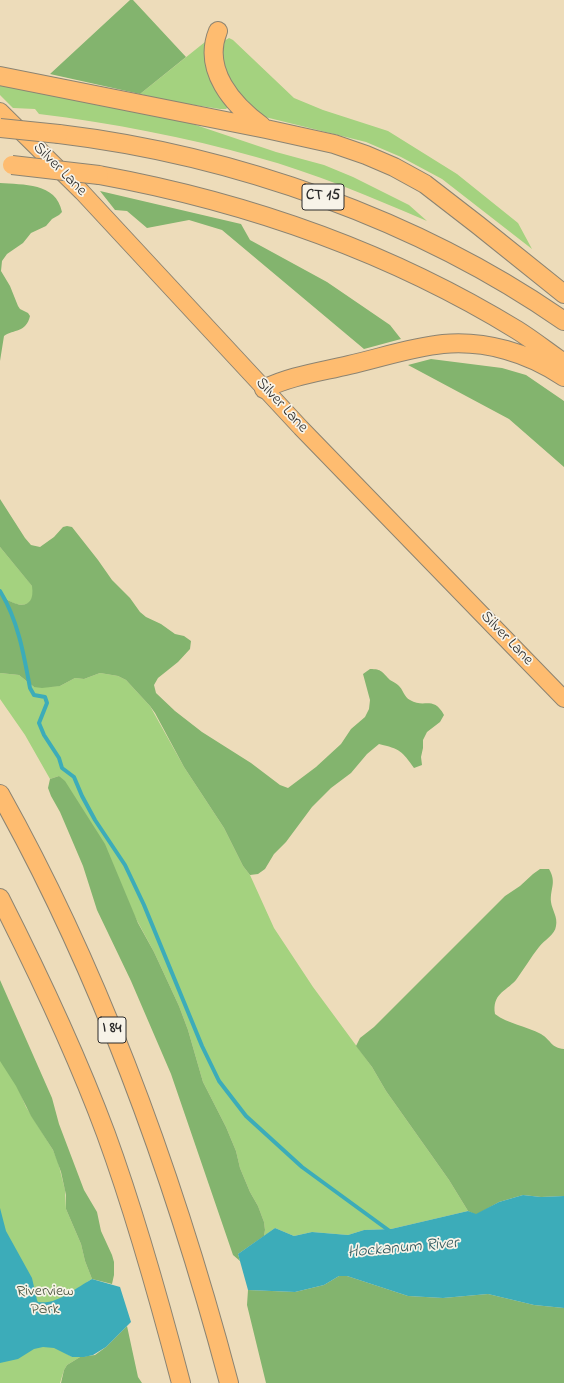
<!DOCTYPE html>
<html>
<head>
<meta charset="utf-8">
<style>
	body { margin:0 }
	canvas { display:block; background:#eddcba }
</style>
</head>
<body>
<canvas width="564" height="1383"></canvas>
<script>
const ctx = document.querySelector('canvas').getContext('2d');
ctx.lineJoin = 'round';
function fill(path, color) { ctx.fillStyle = color; ctx.fill(path, 'evenodd'); }
function strokePath(path, color, width, dash) { ctx.strokeStyle = color; ctx.lineWidth = width; ctx.lineCap = dash ? 'butt' : 'round'; ctx.setLineDash(dash || []); ctx.stroke(path); }
function write(font, color, halo, rows, align = 'center') {
  ctx.font = font + ' "Indie Flower",sans-serif'; ctx.lineWidth = 3.5; ctx.setLineDash([]); ctx.textBaseline = 'middle'; ctx.strokeStyle = halo; ctx.fillStyle = color; for (const [text, x, y, turn = 0] of rows) {
    ctx.save(); ctx.translate(x, y); ctx.rotate((+turn || 0) * Math.PI / 180); ctx.textAlign = isNaN(turn) ? turn : align; if (halo) ctx.strokeText(text, 0, 0); ctx.fillText(text, 0, 0); ctx.restore();
  }
}
const green = new Path2D(`
	M229,38L233,40L294,98L323,110L388,131L457,174L518,223L532,249L442,179L401,157L366,142L261,116L233,88L220,55L224,41Z
	M205,42L208,67L228,107L226,109H220L169,101L140,94Z
	M4,82L166,115L276,152L324,165L353,177L409,205L427,221C371,197 315,173 256,157C185,137 112,123 39,114L35,109L13,108L0,95V86Z
	M0,547L33,587C36,613 12,606 0,594Z
	M0,673L19,675L34,687L60,686L75,678L84,679L100,673L118,676L126,680L150,706L184,767L224,828L243,866L250,875L274,928L313,987L372,1067L386,1091L449,1180L468,1211L391,1229L364,1230L348,1235L312,1232L294,1236L275,1228L264,1236L265,1230L264,1222L258,1206L250,1192L240,1168L236,1151L226,1127L203,1082L188,1030L179,1006L154,952L59,776L50,779L25,735L0,699Z
	M0,1045L26,1107L53,1150L58,1162L65,1190L66,1209L81,1244L85,1261L92,1279L87,1282L62,1351L72,1357H80L67,1365L64,1370L60,1383H0Z`);
const forest = new Path2D(`
	M130,0H133L186,57L140,94L50,74Z
	M0,183C23,185 56,182 62,212L59,215L52,219L46,226L31,233L23,243L7,254L2,261L1,271L10,286L18,306L20,309L28,313L30,316C26,333 14,329 4,336L0,361Z
	M100,191L241,224L250,240L327,282L390,325L401,339L364,349L222,230L189,220L147,228L127,211L115,210Z
	M431,359L502,368L526,375L564,401V467L509,419L408,365Z
	M0,499L25,538L31,545L40,547L54,537L63,527L67,526L72,527L98,560L112,580L130,598L140,612L146,617L161,624L175,634L184,636L191,641L190,649L178,662L158,678L154,685L156,693L175,711L202,732L251,763L280,785L288,788L316,767L341,744L351,729L365,717L369,709L370,700L363,674L370,669C382,669 382,672 390,680C393,682 396,683 398,685C403,689 404,697 410,700C424,709 433,695 444,715L440,722L427,732L423,740V748L421,757L422,765L414,768C402,751 400,749 379,744L367,754L351,773L331,788L312,807L286,842L274,854L265,869L258,874L250,875L243,866L224,828L184,767L155,713L150,706L126,680L118,676L100,673L84,679L75,678L60,686L42,688L34,687L19,675L0,673V594C12,606 36,613 32,586L0,547Z
	M59,776L65,781L105,844L138,923L154,952L179,1006L188,1030L203,1082L226,1127L236,1151L240,1168L250,1192L258,1206L264,1222L265,1230L264,1236L238,1254L240,1261L233,1255L171,1074L131,981L97,910L83,866L60,812L51,796L48,788L50,779Z
	M540,869H549C557,883 550,888 551,902C552,910 558,917 556,926C555,935 544,940 539,947C531,957 524,969 516,980C505,992 492,994 495,1014C508,1024 526,1026 541,1034C551,1040 551,1048 564,1049V1196L541,1197L523,1195L499,1202L476,1215L468,1211L449,1180L386,1091L372,1067L356,1046L360,1038L374,1027L505,896L520,886L533,874Z
	M0,980L52,1098L59,1124L84,1190L97,1212L101,1231L112,1255L114,1262V1275L112,1284L92,1279L85,1261L81,1244L66,1209V1195L61,1172L53,1150L31,1116L16,1086L0,1061Z
	M339,1276H347L408,1296L443,1298L488,1294L534,1305L564,1308V1383H266L247,1305L248,1290L295,1292L324,1285Z
	M127,1326L138,1377L142,1383H61L64,1370L67,1365L80,1357L95,1355L106,1347Z`);
const water = new Path2D(`
	M523,1195L541,1197L564,1196V1308L534,1305L488,1294L443,1298L408,1296L347,1276H339L324,1285L295,1292L248,1290L238,1254L275,1228L294,1236L312,1232L348,1235L364,1230L391,1229L468,1211L476,1214L499,1202Z
	M0,1208L6,1231L32,1278L37,1300L38,1302C58,1305 75,1288 92,1279L120,1287L131,1322L106,1347L93,1355L84,1357H72L54,1348L43,1347L34,1349L18,1359L0,1363Z`);
const stream = new Path2D(`
	M0,591C18,620 24,655 30,688L34,695L45,697L47,703L39,723L44,735L59,758L62,768L74,777L82,796L95,820L125,865L144,905L202,1046L219,1081L246,1116L302,1167L391,1232`);
const primary = new Path2D(`
	M0,111L82,192L301,428L564,699`);
const motorway = new Path2D(`
	M218,31C202,70 233,105 262,126
	M0,76L266,129L334,144L366,155L394,167L425,184L478,225L564,294
	M59,134C234,155 419,220 564,321
	M99,175C247,202 388,251 517,330C533,340 548,352 564,363
	M264,389C290,376 320,372 349,365C380,358 412,347 443,344C485,340 529,353 564,377
	M0,794C103,978 175,1180 229,1383
	M0,898C39,975 76,1053 106,1134C136,1216 159,1299 181,1383`);
const motorwayBridge = new Path2D(`
	M0,128L59,134
	M12,165L99,175`);
const shields = [
	[323,197,42],
	[112,1030,28]
];
const shieldNames = [
	["CT 15",323,197],
	["I 84",112,1030]
];
const streetNames = [
	["Silver Lane",59,170,45],
	["Silver Lane",281,406,47],
	["Silver Lane",506,639,46]
];
const parkNames = [
	["Riverview",45,1292],
	["Park",45,1310]
];
const waterNames = [
	["Hockanum River",403,1249,-5]
];
fill(green, '#a4d27f');
fill(forest, '#83b46e');
fill(water, '#3cacb9');
strokePath(stream, '#3cacb9', 4);
strokePath(primary, '#8c8472', 18);
strokePath(motorway, '#8c8472', 20);
strokePath(primary, '#febc70', 16);
strokePath(motorway, '#febc70', 18);
strokePath(motorwayBridge, '#8c8472', 20, []);
strokePath(motorwayBridge, '#febc70', 18);
for (const [x, y, w] of shields) { const box = new Path2D(); box.roundRect(x - w / 2, y - 13, w, 26, 3); ctx.fillStyle = '#f7f3e8'; ctx.fill(box); strokePath(box, '#2b2b2b', 1); }
write('bold 15px', '#2b2b2b', null, shieldNames);
write('16px', '#2b2b2b', '#f7f3e8', streetNames);
write('16px', '#495540', '#f7f3e8', parkNames);
write('italic 17px', '#31585d', '#f7f3e8', waterNames);
</script>
</body>
</html>
